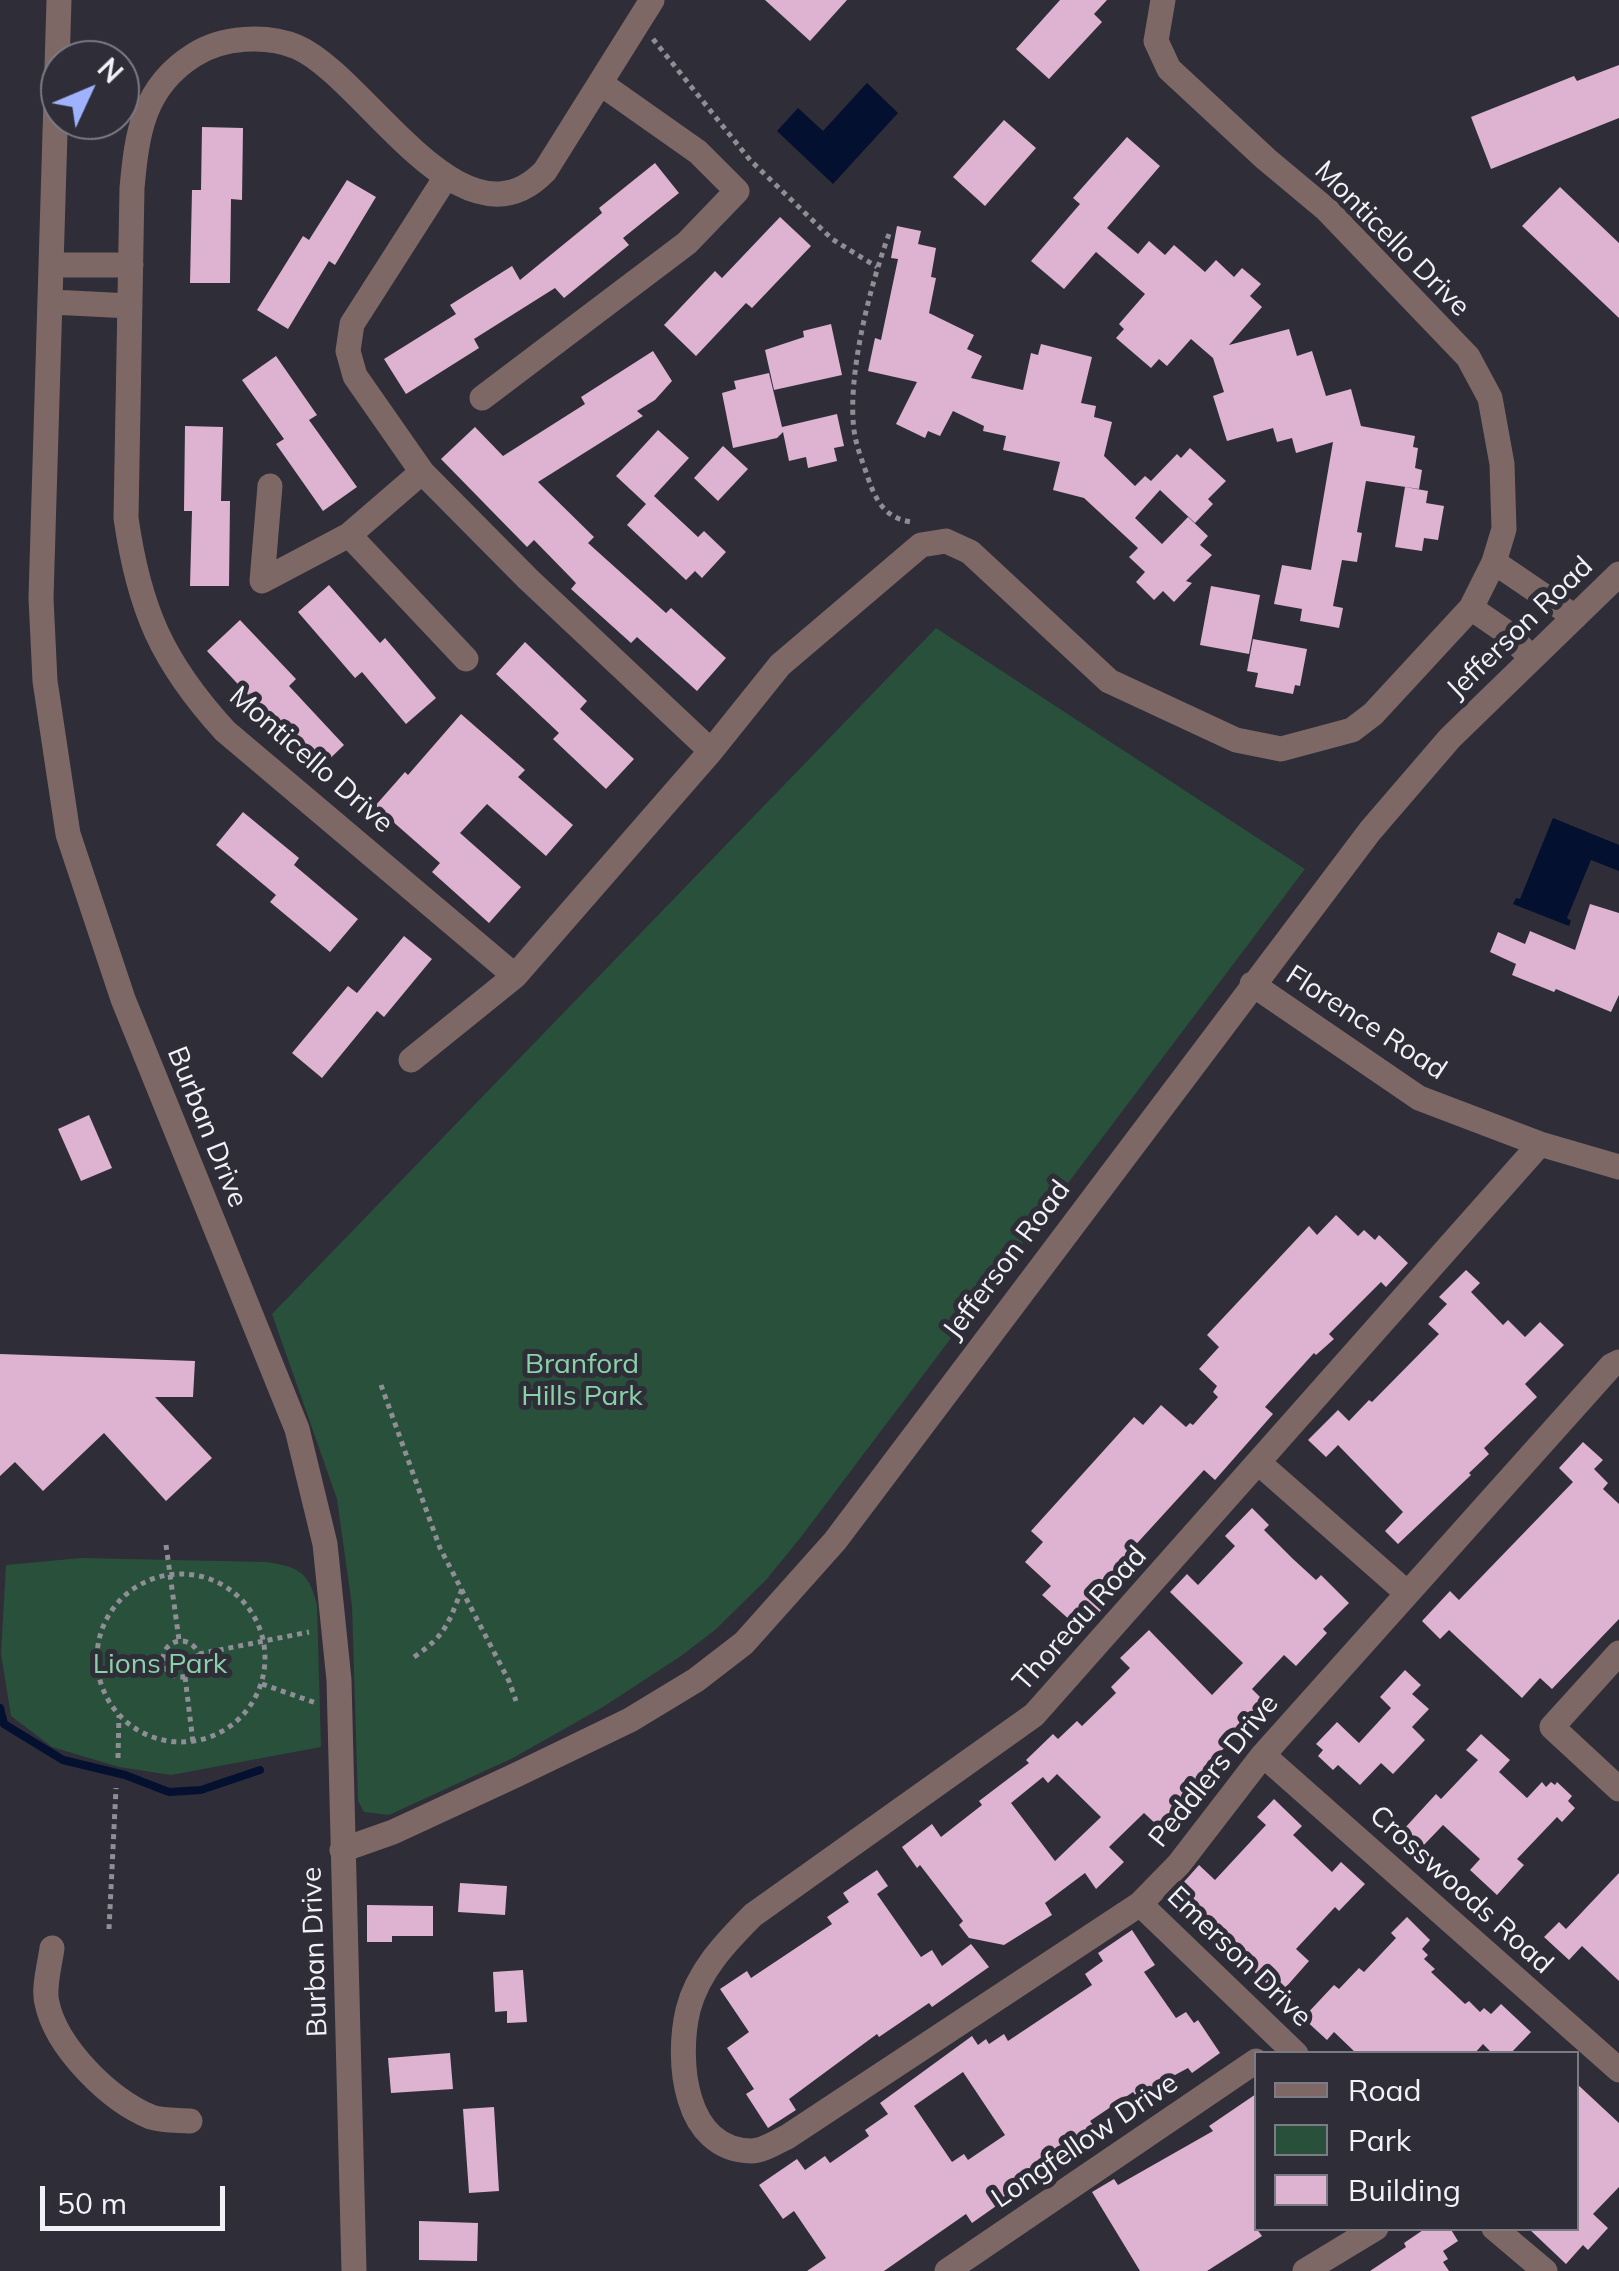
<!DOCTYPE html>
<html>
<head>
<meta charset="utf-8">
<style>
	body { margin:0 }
	#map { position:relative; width:1619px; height:2271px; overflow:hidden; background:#2e2d38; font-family:Mulish,sans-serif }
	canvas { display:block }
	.legend { position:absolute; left:1254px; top:2051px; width:325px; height:180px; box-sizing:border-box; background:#2e2d38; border:2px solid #7c7b85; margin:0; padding:12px 18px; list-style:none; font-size:30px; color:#f1f1f8 }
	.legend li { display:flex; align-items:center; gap:20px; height:50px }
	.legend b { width:50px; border:2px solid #7c7b85 }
	.north { position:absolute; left:40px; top:40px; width:100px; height:100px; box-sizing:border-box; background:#2e2d38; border:2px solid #7c7b85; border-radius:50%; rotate:46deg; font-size:28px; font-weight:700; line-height:40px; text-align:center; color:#f1f1f8 }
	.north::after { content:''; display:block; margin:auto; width:35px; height:45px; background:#9fb3fd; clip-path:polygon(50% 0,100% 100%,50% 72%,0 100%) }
	.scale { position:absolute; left:40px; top:2186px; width:185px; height:45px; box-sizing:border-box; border:5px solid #f1f1f8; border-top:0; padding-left:12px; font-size:30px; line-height:35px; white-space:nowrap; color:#f1f1f8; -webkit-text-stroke:8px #2e2d38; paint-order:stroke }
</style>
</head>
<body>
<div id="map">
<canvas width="1619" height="2271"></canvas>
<ul class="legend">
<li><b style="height:12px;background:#7e6865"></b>Road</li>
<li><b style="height:28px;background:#28503a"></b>Park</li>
<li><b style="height:28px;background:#deb2d1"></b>Building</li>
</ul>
<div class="north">N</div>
<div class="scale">50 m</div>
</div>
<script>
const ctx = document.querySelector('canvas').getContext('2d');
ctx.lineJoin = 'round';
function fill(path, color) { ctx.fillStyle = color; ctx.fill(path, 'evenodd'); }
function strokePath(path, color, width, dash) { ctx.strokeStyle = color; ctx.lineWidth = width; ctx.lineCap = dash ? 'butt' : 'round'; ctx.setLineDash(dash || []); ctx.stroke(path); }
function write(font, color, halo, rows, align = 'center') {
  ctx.font = font + ' Mulish,sans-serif'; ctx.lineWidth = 10; ctx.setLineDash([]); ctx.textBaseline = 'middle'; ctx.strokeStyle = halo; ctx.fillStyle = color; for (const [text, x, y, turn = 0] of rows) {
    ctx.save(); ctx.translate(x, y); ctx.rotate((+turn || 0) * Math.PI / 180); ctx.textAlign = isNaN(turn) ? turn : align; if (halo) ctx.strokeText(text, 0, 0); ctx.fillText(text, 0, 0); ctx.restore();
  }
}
const green = new Path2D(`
	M936,628L1305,869L801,1537L766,1580L715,1630L681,1656L603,1707L513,1758L389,1815L364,1812L358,1801L352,1606L337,1499L272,1314Z
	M81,1558L267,1562C299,1567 309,1572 317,1605L321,1747L171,1775L119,1767L52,1747L11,1716L1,1654L6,1565Z`);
const water = new Path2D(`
	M867,83L898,113L833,184L777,131L798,108L823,131Z
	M1553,818L1619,845V871L1591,860L1567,918L1571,921L1569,926L1513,904L1516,898L1520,899Z`);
const stream = new Path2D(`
	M0,1708L4,1724L63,1760L125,1775L169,1792L201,1790L260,1770`);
const building = new Path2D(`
	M765,0H847L810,41Z
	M1060,0H1107L1094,14L1102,22L1049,79L1016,49Z
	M1619,65V118L1491,169L1471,117L1574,76L1577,81Z
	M1004,120L1036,148L985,206L953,177Z
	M202,127L243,128L242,200L231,199L230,283H190L192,190H201Z
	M1127,137L1160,166L1107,228L1138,254L1149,241L1165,255L1174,245L1205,272L1216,260L1234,277L1242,268L1261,284L1250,296L1262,307L1229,345L1289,329L1297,356L1312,351L1326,396L1351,389L1361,426L1415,436L1413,447L1418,448L1415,468L1422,470L1419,489L1366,481L1357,532L1362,533L1357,562L1342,560L1333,606L1343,608L1339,628L1300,621L1302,609L1274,604L1282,565L1311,570L1333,442L1296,453L1292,438L1277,442L1273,428L1227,441L1213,396L1224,392L1213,358L1191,339L1167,366L1159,359L1151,368L1116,338L1124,329L1119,324L1145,294L1096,252L1064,289L1031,261L1080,204L1073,198Z
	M655,163L679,193L623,238L629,245L564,298L555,288L474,339L479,348L406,394L384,359L456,314L450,305L512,266L520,280L602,213L599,208Z
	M347,180L376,197L335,265L329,261L288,329L257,310L303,236L309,240Z
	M1560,187L1619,243V318L1522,226Z
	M780,217L811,246L752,308L746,303L696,356L664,325L715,271L722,278Z
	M897,226L921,231L918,244L936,248L931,277L936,278L929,313L974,335L967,349L982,356L971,378L1023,390L1031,353L1038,355L1041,344L1092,357L1081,403L1096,406L1094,417L1112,422L1104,456L1135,486L1145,476L1151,481L1177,454L1181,458L1190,448L1226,481L1208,499L1213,504L1195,523L1160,490L1135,518L1162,544L1188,517L1208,536L1200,545L1212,555L1186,581L1192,583L1174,602L1163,591L1154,600L1136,582L1145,572L1129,557L1138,548L1084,498L1053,490L1060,462L1003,450L1006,436L983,431L984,426L953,411L940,436L928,431L925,438L896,424L917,382L868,371L875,338L881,340L898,259L891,258Z
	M831,324L842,375L774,390L765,350L804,337L803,331Z
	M653,351L672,381L655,400L637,411L643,416L538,482L594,537L588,543L666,613L671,608L726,658L697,691L637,637L631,643L571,589L576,583L534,540L527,547L441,459L475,427L503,456L585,404L581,397Z
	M276,356L317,415L309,420L357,487L323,511L276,444L284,439L242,380Z
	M769,373L782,427L837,414L844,446L834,448L837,461L808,468L806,457L789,461L783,432L777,438L733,448L722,393L736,389L734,381Z
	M185,426L223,427L221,501H230L229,586H190L192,511H184Z
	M658,430L689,458L654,496L698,537L704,531L726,552L702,578L695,571L686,580L627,525L646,504L616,476Z
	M723,446L748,469L718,501L694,478Z
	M1405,487L1428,491L1426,503L1444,506L1438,540L1424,538L1422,551L1395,547Z
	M329,585L380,643L385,638L436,698L406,724L362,672L355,678L298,612Z
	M1211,586L1260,595L1249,654L1200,645Z
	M240,620L296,679L289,686L344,745L312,776L257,717L263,711L207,651Z
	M1253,639L1307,649L1300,686L1295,685L1293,694L1255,687L1258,673L1247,671Z
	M525,642L587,701L580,709L634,759L606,789L553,739L559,733L496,674Z
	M461,714L525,770L518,777L573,825L546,856L487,804L460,833L521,887L489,923L432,872L440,863L375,806L405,772L408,775Z
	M243,812L299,858L294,865L358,919L330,952L270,902L276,895L216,845Z
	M1590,904L1619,913V995L1611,1012L1556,989L1554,992L1512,975L1516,964L1490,952L1498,932L1525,944L1530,931L1575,950Z
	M404,936L432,959L384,1017L377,1011L322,1078L292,1053L348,986L357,993Z
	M89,1115L112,1168L81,1181L58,1129Z
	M1336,1215L1358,1236L1364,1230L1375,1240L1379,1235L1408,1263L1386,1287L1381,1282L1329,1334L1334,1339L1316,1355L1314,1353L1265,1407L1273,1414L1215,1480L1204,1470L1130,1551L1133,1554L1095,1597L1105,1606L1082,1631L1042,1595L1051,1586L1025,1562L1043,1542L1031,1531L1134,1417L1143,1425L1161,1405L1186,1427L1190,1423L1193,1425L1218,1397L1213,1392L1217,1386L1199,1369L1219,1347L1207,1335L1309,1226L1317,1235Z
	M1466,1270L1480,1283L1471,1292L1503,1325L1508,1320L1525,1337L1540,1322L1564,1345L1525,1384L1537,1397L1484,1448L1489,1454L1469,1473L1471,1475L1398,1544L1385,1531L1403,1512L1338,1445L1326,1457L1308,1440L1338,1410L1349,1421L1369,1400L1372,1402L1439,1334L1428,1324L1447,1304L1439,1297Z
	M0,1354L195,1361L193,1397H155L212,1458L166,1501L104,1433L43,1491L15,1462L0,1476Z
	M1583,1442L1603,1460L1594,1469L1608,1483L1603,1489L1619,1504V1619L1552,1689L1540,1678L1522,1698L1449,1630L1440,1639L1422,1621L1450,1591L1459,1600L1573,1482L1559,1468Z
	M1252,1508L1269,1525L1264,1530L1293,1559L1316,1580L1321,1575L1349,1603L1323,1629L1327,1633L1296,1666L1284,1655L1252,1689L1268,1705L1210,1762L1212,1764L1158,1826L1144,1813L1109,1847L1124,1862L1096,1889L1085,1873L1045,1903L1052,1915L1004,1945L969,1938L959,1925L963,1921L920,1865L917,1868L902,1847L932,1824L941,1837L982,1805L979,1801L1029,1763L1026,1760L1053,1734L1058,1739L1077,1721L1082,1726L1116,1693L1111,1687L1130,1668L1120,1658L1149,1630L1212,1695L1243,1663L1170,1592L1187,1574L1198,1585L1235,1546L1225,1536ZM1057,1774L1101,1817L1055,1861L1011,1803L1043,1777L1048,1783Z
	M1405,1670L1421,1685L1412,1694L1429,1709L1412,1727L1425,1740L1393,1774L1381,1763L1360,1785L1338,1765L1333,1770L1318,1756L1323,1750L1316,1744L1337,1722L1359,1743L1391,1708L1380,1697Z
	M1481,1734L1510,1760L1499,1772L1527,1798L1542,1782L1546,1787L1551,1782L1555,1785L1557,1782L1572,1796L1568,1801L1575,1808L1562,1822L1557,1817L1517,1859L1524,1865L1497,1895L1470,1870L1480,1859L1443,1825L1422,1847L1403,1830L1436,1794L1441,1799L1478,1760L1466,1750Z
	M1274,1799L1302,1826L1293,1835L1332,1872L1341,1862L1365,1884L1339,1911L1335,1907L1296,1949L1309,1961L1279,1995L1178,1901L1188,1890L1182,1884L1199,1865L1215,1880L1266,1825L1257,1817Z
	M877,1870L888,1886L877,1894L921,1957L932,1950L942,1966L971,1944L989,1967L932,2007L929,2003L879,2037L877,2034L789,2099L796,2110L768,2128L746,2094L754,2089L727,2048L749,2032L720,1989L747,1971L751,1978L832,1924L827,1917L849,1902L843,1893Z
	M1619,1873V1981L1582,1946L1569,1960L1544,1937L1559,1922L1566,1929Z
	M460,1883L507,1886L505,1915L458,1912Z
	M367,1905L433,1906V1936H392V1942H367Z
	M1407,1917L1430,1940L1422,1949L1428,1955L1424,1959L1435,1969L1431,1972L1465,2004L1469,2001L1480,2012L1484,2008L1491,2014L1501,2004L1531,2032L1510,2054H1493L1483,2044L1474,2054H1357L1334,2032L1327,2040L1303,2018L1334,1985L1339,1989L1359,1968L1364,1972L1396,1938L1391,1933Z
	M1132,1930L1155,1965L1144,1972L1176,2018L1186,2012L1194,2023L1198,2020L1220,2053L1192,2073L1188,2068L1136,2096L1133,2092L1090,2121L1093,2125L1043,2158L1049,2168L997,2201L999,2204L972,2223L966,2214L884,2271H807L826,2258L794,2211L783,2219L759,2185L797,2159L805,2170L825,2156L830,2163L869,2136L865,2130L888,2114L880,2103L972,2036L978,2045L986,2039L989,2044L1004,2034L1008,2041L1092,1985L1085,1974L1103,1961L1098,1953ZM963,2072L1005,2135L968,2160L964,2154L952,2162L914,2106Z
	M523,1970L527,2022L507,2023V2011L495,2012L493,1972Z
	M450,2053L453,2089L391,2093L388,2058Z
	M1576,2083L1619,2123V2187L1593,2214L1608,2228L1588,2250L1583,2245L1566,2264L1528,2228H1576Z
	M1256,2094V2228L1262,2236L1207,2271H1140L1092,2192L1114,2179L1118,2185L1213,2131L1209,2126Z
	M494,2107L499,2191L469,2193L463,2109Z
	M419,2221L478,2223L477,2261L419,2260Z
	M1426,2228H1450L1458,2241L1443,2251L1448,2259L1443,2262L1449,2271H1370L1406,2247L1404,2243Z`);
const path = new Path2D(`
	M653,39L750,160L832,239L877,267
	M889,234C870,286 847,375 854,430C856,446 862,460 867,475C875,499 884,518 911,522
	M381,1385L440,1548L509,1681L516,1701
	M166,1545L179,1640
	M97 1658a84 84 0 1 1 168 0a84 84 0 1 1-168 0Z
	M163 1659a18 18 0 1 1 36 0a18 18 0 1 1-36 0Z
	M199,1654L309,1632
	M414,1657C446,1635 448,1624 462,1589
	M98,1674L162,1661
	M185,1677L193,1742
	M262,1684L316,1703
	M118,1758L119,1715
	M109,1929L116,1788`);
const minor = new Path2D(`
	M59,0L41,598L45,681L68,834L123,999L297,1429L325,1544L339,1680L354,2271
	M1163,0L1156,41L1169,69L1266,159L1327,210L1468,357L1490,398L1502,464L1504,529L1494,562L1575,617
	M446,177L352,324L348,351L355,376L422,472L528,579L711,751
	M53,265H131
	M52,302L130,306
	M482,398L687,243L737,191L698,152L600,83
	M270,486L262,581L349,535L422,472
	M349,535L466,659
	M1471,608L1503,630L1532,658
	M515,976L225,731C162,662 139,609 126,518L132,188C137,133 143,87 194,55C222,37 266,34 297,47C366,77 462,257 545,171L652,0
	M1252,984L1419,1098L1540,1144L1619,1167
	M411,1060L515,976L711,751L780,665L921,545L946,541L970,552L1109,681L1236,740L1281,749L1352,730L1373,714L1471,608L1494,562
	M1540,1144L1034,1715L753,1915C726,1942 698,1971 688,2010C676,2061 684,2150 751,2151C763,2151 776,2142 787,2137L1140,1904L1179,1864L1263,1755L1611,1366L1619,1362
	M1260,1464L1407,1593
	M1619,1653L1552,1727L1619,1789
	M1263,1755L1619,2070
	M342,1850L393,1832L514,1776L630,1720L696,1680L744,1643L835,1541L1370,831L1450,738L1619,574
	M1140,1904L1296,2054
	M52,1948C50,1964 43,1988 47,2003C56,2047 110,2101 151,2117C162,2121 178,2120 190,2121
	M1494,2228L1545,2271
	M947,2271L1256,2061
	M1305,2271L1376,2228`);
const streetNames = [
	["Monticello Drive",1392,239,45],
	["Jefferson Road",1520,628,-44],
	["Monticello Drive",311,760,41],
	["Florence Road",1366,1023,33],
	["Burban Drive",207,1127,68],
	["Jefferson Road",1007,1260,-53],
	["Thoreau Road",1080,1619,-48],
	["Peddlers Drive",1214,1771,-51],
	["Crosswoods Road",1461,1890,42],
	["Burban Drive",315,1952,-92],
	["Emerson Drive",1239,1957,44],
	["Longfellow Drive",1085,2141,-34]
];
const parkNames = [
	["Branford",582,1365],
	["Hills Park",582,1397],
	["Lions Park",160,1665]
];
fill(green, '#28503a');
fill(water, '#03102f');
strokePath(stream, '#03102f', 8);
fill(building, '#deb2d1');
strokePath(path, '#8f8e97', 5, [5, 5]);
strokePath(minor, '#7e6865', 25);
write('28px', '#f1f1f8', '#2e2d38', streetNames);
write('28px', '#89d2a8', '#2e2d38', parkNames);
</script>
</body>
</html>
